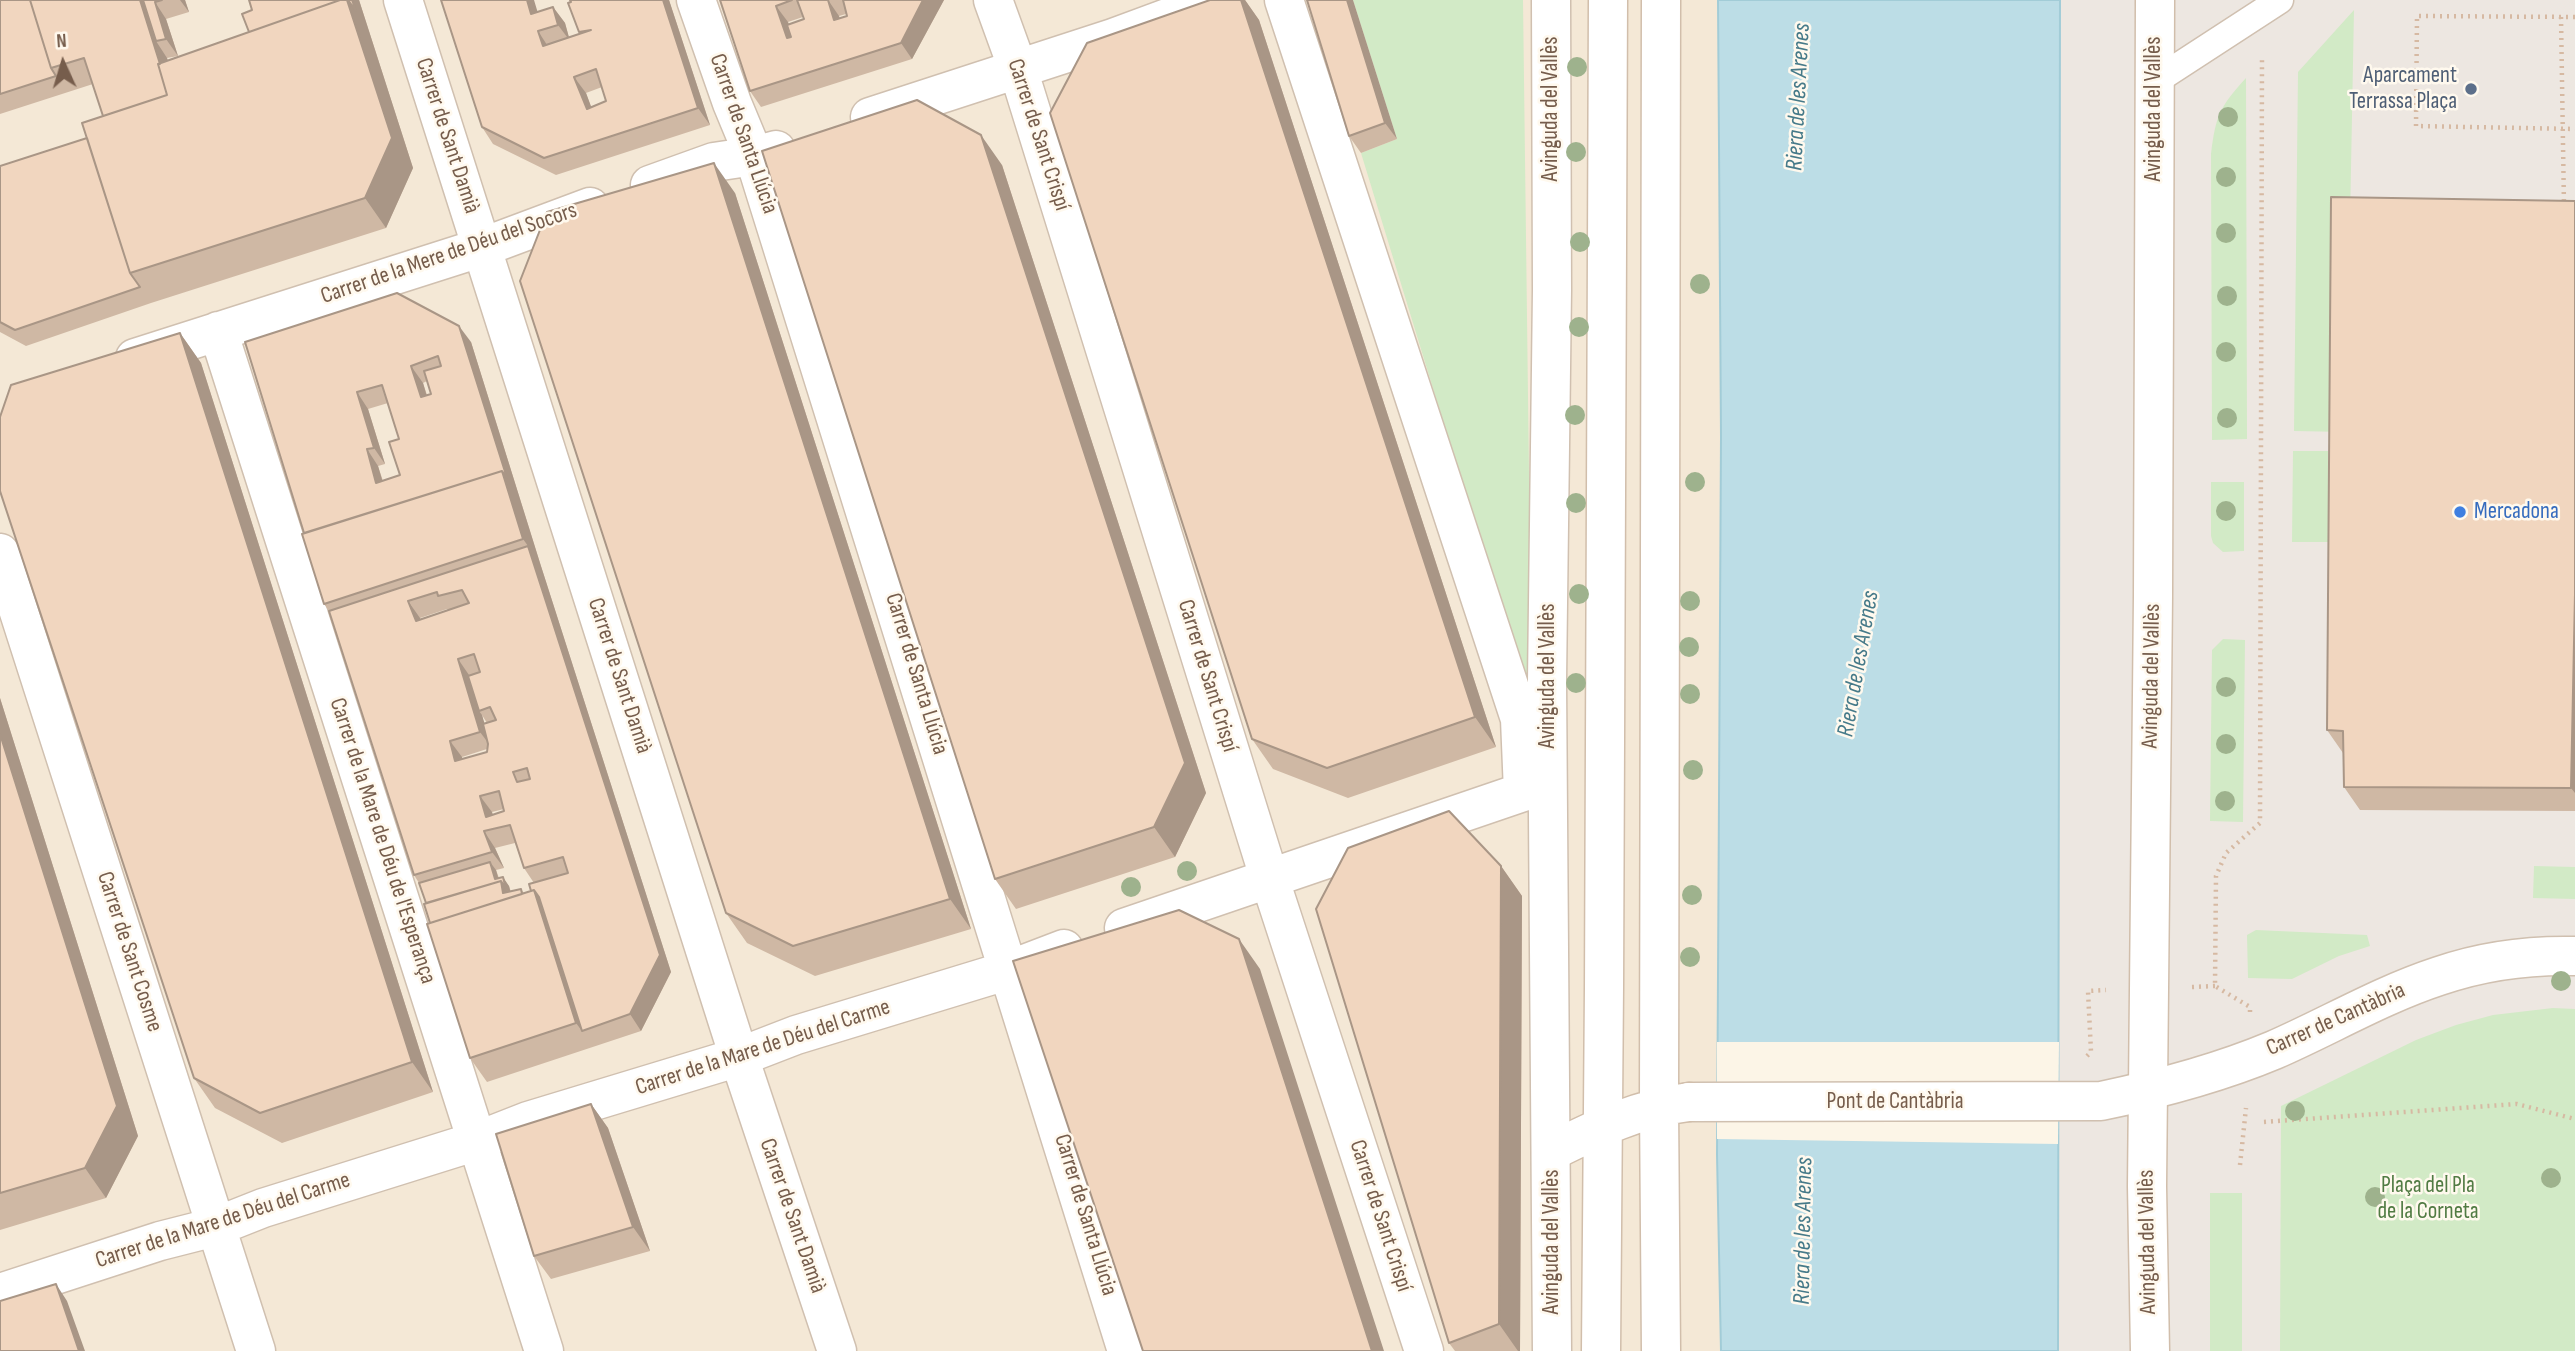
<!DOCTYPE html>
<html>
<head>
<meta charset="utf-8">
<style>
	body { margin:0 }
	#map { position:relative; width:2575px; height:1351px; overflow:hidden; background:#fcf5e7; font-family:"Sofia Sans Condensed",sans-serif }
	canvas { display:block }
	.north { position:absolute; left:28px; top:28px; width:70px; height:70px; -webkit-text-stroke:5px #fff9ee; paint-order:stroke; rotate:356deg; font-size:19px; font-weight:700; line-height:28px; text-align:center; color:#765d4c }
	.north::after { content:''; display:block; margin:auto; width:24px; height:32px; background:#765d4c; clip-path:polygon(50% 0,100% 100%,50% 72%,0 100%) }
</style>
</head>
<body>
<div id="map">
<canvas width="2575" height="1351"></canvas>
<div class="north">N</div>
</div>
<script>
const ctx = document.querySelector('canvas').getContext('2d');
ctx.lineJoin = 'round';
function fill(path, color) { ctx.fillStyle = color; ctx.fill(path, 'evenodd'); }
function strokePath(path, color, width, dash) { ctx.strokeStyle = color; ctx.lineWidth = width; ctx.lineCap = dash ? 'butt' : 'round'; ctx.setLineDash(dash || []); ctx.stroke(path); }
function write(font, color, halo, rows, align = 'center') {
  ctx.font = font + ' "Sofia Sans Condensed",sans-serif'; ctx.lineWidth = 5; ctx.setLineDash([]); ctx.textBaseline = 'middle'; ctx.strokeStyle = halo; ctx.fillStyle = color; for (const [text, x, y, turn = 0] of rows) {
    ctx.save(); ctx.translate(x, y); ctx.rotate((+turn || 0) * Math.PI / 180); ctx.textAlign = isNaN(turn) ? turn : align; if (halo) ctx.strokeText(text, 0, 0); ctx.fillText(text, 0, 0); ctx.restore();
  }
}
const residential = new Path2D(`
	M0,0H1718L1721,437L1717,1154L1721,1351H0Z`);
const industrial = new Path2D(`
	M1827,0H2575V1351H1825Z`);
const green = new Path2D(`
	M1353,0H1523L1532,712L1361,153L1397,139Z
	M2354,10L2346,432L2294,431L2298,72Z
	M2246,78L2247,439L2212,440L2211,154C2216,115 2219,108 2246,78Z
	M2293,451H2328V542H2292Z
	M2211,482H2244V551L2223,552L2213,543L2211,536Z
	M2223,639L2245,640L2243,822L2210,821L2212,650Z
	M2534,866L2575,867V899L2533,898Z
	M2256,930L2367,935L2370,946L2339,956L2292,979L2248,978L2247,935Z
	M2553,1008L2575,1009V1351H2280L2281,1106L2416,1040L2456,1025L2493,1015Z
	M2210,1193H2242V1351H2210Z`);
const water = new Path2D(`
	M1718,0H2060L2058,1351H1721L1717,1154L1721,437Z`);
const pier = new Path2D(`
	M1717,1042H2059L2058,1144L1717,1139Z`);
const path = new Path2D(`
	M2561,17L2564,207
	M2575,17L2417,16L2416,126L2575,129
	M2192,987L2215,986
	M2250,1012V1007L2215,986L2216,876L2226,853L2260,823L2262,57
	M2087,1056L2091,1052L2088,991L2106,990
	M2264,1122L2517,1104L2575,1119
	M2240,1165L2246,1108`);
const lane = new Path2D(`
	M2154,82L2280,0`);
const street = new Path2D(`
	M403,0L739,1057L837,1351
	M696,0L732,103L754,156L1127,1351
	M993,0L1018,69L1269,877L1424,1351
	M1551,0L1552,290L1547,681L1552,1351
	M870,117L1113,38L1216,0
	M650,185L714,162L754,156L776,150
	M218,331L544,1351
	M135,358L483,247L590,207
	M0,553L256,1351
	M1124,928L1523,792L1520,719L1284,0
	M1689,1102L2101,1101C2159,1089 2219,1073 2274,1050C2329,1026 2381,995 2439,976C2482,961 2530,955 2575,956
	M0,1293L160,1241L215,1227L263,1208L477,1141L528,1121L739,1057L796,1035L1009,970L1064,949`);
const secondary = new Path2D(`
	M1552,1151C1596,1129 1639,1108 1689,1102
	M1601,1351L1604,987L1608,0
	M1661,1351L1659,1106L1661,0
	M2150,1351L2147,1186L2153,596L2155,0`);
const trees = [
	[1577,67],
	[2228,117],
	[1576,152],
	[2226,177],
	[2226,233],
	[1580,242],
	[1700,284],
	[2227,296],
	[1579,327],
	[2226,352],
	[1575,415],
	[2227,418],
	[1695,482],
	[1576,503],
	[2226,511],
	[1579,594],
	[1690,601],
	[1689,647],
	[1576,683],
	[2226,687],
	[1690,694],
	[2226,744],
	[1693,770],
	[2225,801],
	[1187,871],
	[1131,887],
	[1692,895],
	[1690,957],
	[2561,981],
	[2295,1111],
	[2551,1178],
	[2375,1197]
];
const wall = new Path2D(`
	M0,0H185L189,12L166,19L178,56L167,58L168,61L249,32L252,10L249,0H359L413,168L386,228L151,303L26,346L0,332V166L87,138L103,116L93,84L0,114Z
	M570,0H669L710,125L556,175L493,144L482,127L537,12L553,7L565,23L569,38L581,34ZM602,87L606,101L591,107L586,93Z
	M720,0H944L912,59L761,107L750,91ZM846,14L847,16L840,19L839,16ZM803,17L804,19L789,25L788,22Z
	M1210,0H1245L1259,20L1496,747L1348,798L1273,769L1252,739Z
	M1307,0L1397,139L1361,153L1349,136Z
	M1002,165L1206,793L1175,857L1016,909L995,879Z
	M735,193L971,929L815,976L747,943L726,913Z
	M2575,201V811L2360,810L2344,787L2343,753L2327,730Z
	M180,333L201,363L433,1092L282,1143L215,1108L194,1078Z
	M245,342H471L540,563L671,972L641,1031L487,1082L470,1058L430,923L426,903L419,883L414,875L329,611L324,604L304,533ZM427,381L431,394L427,395L423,383ZM388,403L399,439L400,475L383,481L378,466L385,464L368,409ZM447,609L448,610L420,619V618ZM482,715L487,723L484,724ZM487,749V752L462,759V757ZM504,809V811L493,815L492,812ZM515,843L524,868L534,883L531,891L524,893L521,889L511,892L509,886L499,878L496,870L504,868L495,848Z
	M0,698L138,1136L106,1198L0,1230Z
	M1501,866L1522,896L1520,1351H1455L1449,1343Z
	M591,1104L608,1128L650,1251L551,1279L534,1256Z`);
const shadedWall = new Path2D(`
	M140,0H149L156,41L167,58L188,125L172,101Z
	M180,0H185L189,12Z
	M347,0H359L413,168L386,228L365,198Z
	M527,0H534L543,30L531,14Z
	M663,0H669L710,125L698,108Z
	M828,0L839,16L845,37L834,20Z
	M923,0H944L912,59L901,43Z
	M1241,0H1245L1259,20L1496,747L1475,717Z
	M1347,0H1353L1397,139L1385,123Z
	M155,2L166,19L178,56L166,39Z
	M776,6L788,22L799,54L787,38Z
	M553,7L565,23L570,41L558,25Z
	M538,31L549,48L543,46Z
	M574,77L586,93L598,125L587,109Z
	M981,135L1002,165L1206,793L1175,857L1154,827Z
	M714,163L735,193L971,929L950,899Z
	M459,326L471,342L540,563L671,972L641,1031L630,1014L528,546L523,539Z
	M180,333L201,363L433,1092L412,1062Z
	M411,366L423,383L432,414L421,397Z
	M357,392L368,409L385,464L374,448Z
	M367,449L378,466L388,500L376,483Z
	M2575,595V793L2571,788Z
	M408,601L420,618L427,637L416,621Z
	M458,659L469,675L479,711L482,715L492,748L480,732Z
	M0,698L138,1136L106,1198L85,1168L0,734Z
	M450,741L462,757L467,778L455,761Z
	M480,796L492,812L496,828L486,817Z
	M484,831L495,848L504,868L492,852Z
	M490,862L496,870L501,888L495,879Z
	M1501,866L1522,896L1520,1351H1518L1499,1324Z
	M503,877L509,886L512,898L506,889Z
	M501,881L512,898L503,893Z
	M534,890L551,914L582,1031L576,1023Z
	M1239,939L1260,969L1384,1351H1372Z
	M591,1104L608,1128L650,1251L633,1227Z
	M56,1284L67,1301L85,1351H79Z`);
const building = new Path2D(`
	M0,0H30L51,68L56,76L0,94Z
	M30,0H140L160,64H158L167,95L103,116L84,58L51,68Z
	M143,0H162L155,2L166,39L156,41Z
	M249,0H340L249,32L242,14L252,10Z
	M340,0H347L392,138L365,198L130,273L82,123L167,95L158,64Z
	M348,0H352L356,11Z
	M441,0H527L531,14L553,7L558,25L538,31L543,46L591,30L579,32L568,3L571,2L570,0H663L698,108L544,158L482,127ZM596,69L606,101L587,109L574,77Z
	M720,0H792L776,6L787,38L791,37L787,25L804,19L797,0H828L834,20L847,16L843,0H923L901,43L750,91Z
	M1210,0H1241L1475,717L1327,768L1252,739L1050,113L1087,43Z
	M1307,0H1347L1385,123L1349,136Z
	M917,100L981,135L1185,763L1154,827L995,879L762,151Z
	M87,138L130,273L140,287L15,330L0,322V166Z
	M714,163L950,899L793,946L726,913L520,281L547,212Z
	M2331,197L2575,201V594L2571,788L2344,787L2343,731L2327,730Z
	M397,293L459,326L507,478L502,471L304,533L245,342ZM438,356L441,366L424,371L431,394L421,397L411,366ZM382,385L399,439L389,442L400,475L376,483L367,449L374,448L357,392Z
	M180,333L412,1062L260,1113L194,1078L0,491V417L11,385Z
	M502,471L523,539L324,604L302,534Z
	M528,546L660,955L630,1014L582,1031L539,897L534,890L531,891L529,884L568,873L563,857L524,868L510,825L484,831L492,852L414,875L329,611ZM462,590L469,603L416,621L408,601L437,592L438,596ZM474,654L480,672L468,676L479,711L490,707L496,720L483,724L488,744L487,752L455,761L450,741L480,732L458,659ZM527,768L530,779L517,782L513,772ZM499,791L504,811L486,817L480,796Z
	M0,734L117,1106L85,1168L0,1193Z
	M1449,811L1501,866L1499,1324L1449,1343L1316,909L1348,848Z
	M490,862L495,879L503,877L506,889L501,881L426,903L419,883Z
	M501,881L503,893L521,889L522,894L430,923L424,904Z
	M534,890L576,1023L470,1058L427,924Z
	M1179,910L1239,939L1372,1351H1143L1013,961Z
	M591,1104L633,1227L534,1256L496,1134Z
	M56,1284L79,1351H0V1301Z`);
const markers = [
	[2471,89,7,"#5c6f8a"],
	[2460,512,7,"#3f7fe0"]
];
const serviceNames = [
	["Aparcament",2457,76],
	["Terrassa Plaça",2457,102]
];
const streetNames = [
	["Avinguda del Vallès",1551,109,-90],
	["Avinguda del Vallès",2154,109,-90],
	["Carrer de Santa Llúcia",743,134,71],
	["Carrer de Sant Crispí",1038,135,72],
	["Carrer de Sant Damià",447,136,72],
	["Carrer de la Mere de Déu del Socors",449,254,-19],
	["Carrer de Santa Llúcia",916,674,73],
	["Carrer de Sant Damià",619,676,72],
	["Carrer de Sant Crispí",1207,676,73],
	["Avinguda del Vallès",1548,676,-90],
	["Avinguda del Vallès",2152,676,-89],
	["Carrer de la Mare de Déu de l'Esperança",382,841,72],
	["Carrer de Sant Cosme",129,952,72],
	["Carrer de Cantàbria",2336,1020,-24],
	["Carrer de la Mare de Déu del Carme",763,1048,-18],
	["Pont de Cantàbria",1895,1102],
	["Carrer de Santa Llúcia",1085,1215,73],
	["Carrer de Sant Damià",792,1216,71],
	["Carrer de Sant Crispí",1380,1216,72],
	["Carrer de la Mare de Déu del Carme",223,1221,-18],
	["Avinguda del Vallès",1552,1242,-90],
	["Avinguda del Vallès",2148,1242,-91]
];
const shopNames = [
	["Mercadona",2474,512]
];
const parkNames = [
	["Plaça del Pla",2428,1186],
	["de la Corneta",2428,1212]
];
const waterNames = [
	["Riera de les Arenes",1799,97,-87],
	["Riera de les Arenes",1859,664,-80],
	["Riera de les Arenes",1804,1231,-89]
];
fill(residential, '#f4e8d6');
fill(industrial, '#ede7e1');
fill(green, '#d2eac6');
fill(water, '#bcdde6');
strokePath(water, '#a2ccd7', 2);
fill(pier, '#fcf5e7');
strokePath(lane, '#d0c0b0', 29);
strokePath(street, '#d0c0b0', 41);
strokePath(secondary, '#d1beab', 41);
strokePath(path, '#d6b9a2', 4.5, [2, 5]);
strokePath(lane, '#fff', 26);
strokePath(street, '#fff', 38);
strokePath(secondary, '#fff', 38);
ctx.fillStyle = '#9eb28d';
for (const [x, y] of trees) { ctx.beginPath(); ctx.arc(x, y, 10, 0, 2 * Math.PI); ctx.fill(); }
fill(wall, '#cfb8a4');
fill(shadedWall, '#a99686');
fill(building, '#f1d6bf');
strokePath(building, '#a99686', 2);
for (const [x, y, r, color] of markers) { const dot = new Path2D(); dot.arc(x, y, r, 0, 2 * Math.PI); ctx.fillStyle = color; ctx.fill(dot); strokePath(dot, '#fff9ee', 2.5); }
write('23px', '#4e5e75', '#fff9ee', serviceNames, 'right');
write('23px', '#765d4c', '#fff9ee', streetNames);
write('23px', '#366cbe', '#fff9ee', shopNames, 'left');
write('23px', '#517b43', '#fff9ee', parkNames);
write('italic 24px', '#467a89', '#fff9ee', waterNames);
</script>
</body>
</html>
